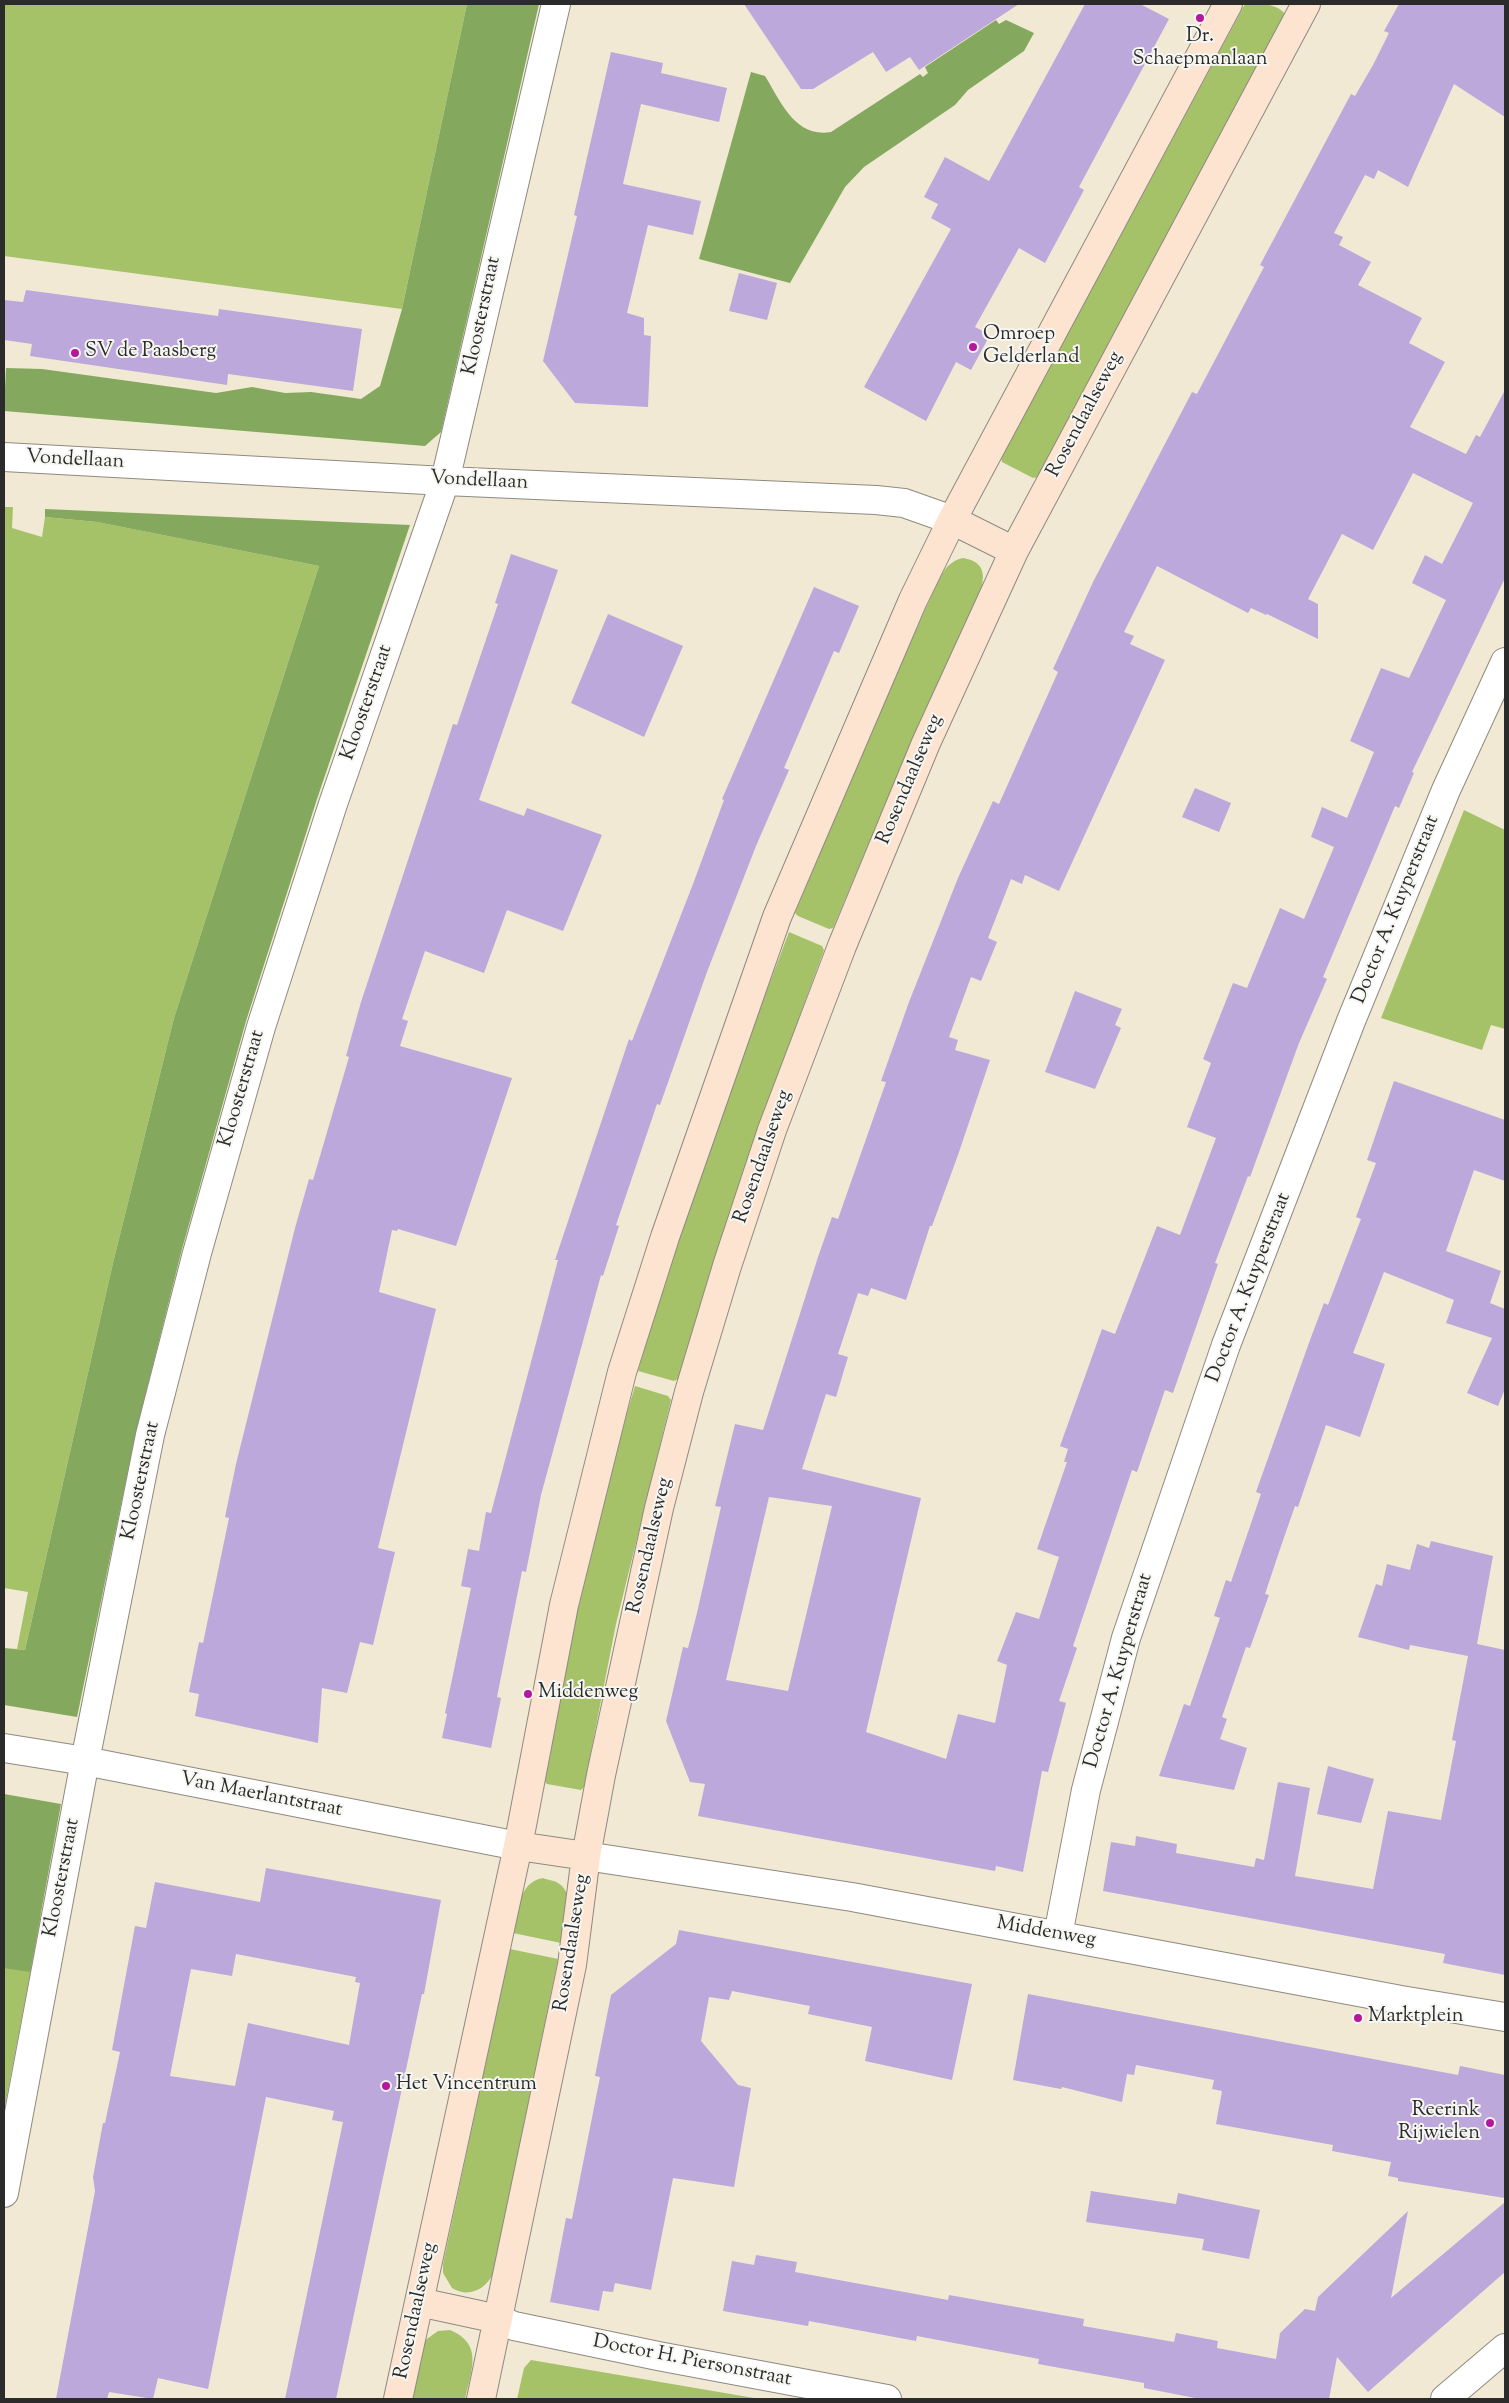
<!DOCTYPE html>
<html>
<head>
<meta charset="utf-8">
<style>
	body { margin:0 }
	#map { position:relative; width:1509px; height:2403px; overflow:hidden; background:#f1e9d4; font-family:"Sorts Mill Goudy",serif }
	canvas { display:block }
	.frame { position:absolute; inset:0; border:5px solid #2b2b2b; pointer-events:none }
</style>
</head>
<body>
<div id="map">
<canvas width="1509" height="2403"></canvas>
<div class="frame"></div>
</div>
<script>
const ctx = document.querySelector('canvas').getContext('2d');
ctx.lineJoin = 'round';
function fill(path, color) { ctx.fillStyle = color; ctx.fill(path, 'evenodd'); }
function strokePath(path, color, width, dash) { ctx.strokeStyle = color; ctx.lineWidth = width; ctx.lineCap = dash ? 'butt' : 'round'; ctx.setLineDash(dash || []); ctx.stroke(path); }
function write(font, color, halo, rows, align = 'center') {
  ctx.font = font + ' "Sorts Mill Goudy",serif'; ctx.lineWidth = 4; ctx.setLineDash([]); ctx.textBaseline = 'middle'; ctx.strokeStyle = halo; ctx.fillStyle = color; for (const [text, x, y, turn = 0] of rows) {
    ctx.save(); ctx.translate(x, y); ctx.rotate((+turn || 0) * Math.PI / 180); ctx.textAlign = isNaN(turn) ? turn : align; if (halo) ctx.strokeText(text, 0, 0); ctx.fillText(text, 0, 0); ctx.restore();
  }
}
const green = new Path2D(`
	M4,4H467L402,309L4,256Z
	M1245,4C1258,4 1276,2 1285,14L1038,477L1033,478L1002,462L1001,458Z
	M4,507H13L12,528L42,537L45,517L97,522L319,566L174,1018L113,1263L25,1650L4,1648L17,1649L28,1592L4,1588Z
	M963,558C982,561 986,572 981,589L912,740L833,928L829,929L798,916L795,913L877,717L935,588C942,574 946,562 963,558Z
	M1464,810L1505,830V1029L1491,1025L1482,1050L1381,1018Z
	M789,932L822,946L824,950C771,1092 722,1234 678,1379L674,1381L638,1371L676,1242L723,1106Z
	M635,1386L668,1396L671,1400L616,1624L584,1787L581,1790L547,1784L545,1782L578,1606L609,1473Z
	M4,1814L20,1816L41,1917L4,2111Z
	M543,1878C547,1880 554,1880 558,1883C577,1894 565,1927 561,1943L513,1933C517,1914 518,1882 543,1878Z
	M510,1949L558,1959L493,2274C485,2290 468,2298 452,2288L443,2273V2264Z
	M450,2330C484,2344 471,2371 465,2399H408L424,2341L438,2331Z
	M531,2360L760,2399H517L524,2368Z`);
const forest = new Path2D(`
	M467,4H539L441,432L425,446L4,411L6,368L42,369L216,393L252,387L285,393L311,392L361,399L380,386L402,309Z
	M996,20L999,24L1006,20L1034,33L1024,51L968,90L955,105L864,167L845,187L790,283L699,259L751,72L765,76C781,102 795,138 831,132L920,74L923,77L928,73L925,67Z
	M45,509L410,525L317,799L246,1021L182,1249L136,1432L77,1717L4,1705V1648L25,1650L113,1263L174,1018L319,566L97,522L45,517Z
	M4,1794L61,1804L30,1972L4,1968Z`);
const building = new Path2D(`
	M744,4H1019L919,70L910,57L886,72L873,52L813,89H801Z
	M1085,4H1140L1169,19L1079,187L1084,190L1045,263L1019,248L975,327L990,335L971,370L956,362L926,421L864,387L951,229L931,218L938,204L924,197L945,157L989,181Z
	M1399,4H1505V117L1454,84L1408,187L1378,170L1374,179L1365,175L1334,233L1343,237L1339,245L1371,262L1358,285L1422,318L1409,343L1445,362L1410,427L1466,454L1476,435L1480,437L1505,390V578L1412,772L1414,773L1399,808L1395,806L1323,977L1327,979L1299,1043L1250,1177L1248,1176L1215,1263L1218,1264L1173,1393L1165,1390L1137,1472L1132,1470L1073,1646L1077,1648L1059,1701L1066,1703L1048,1772L1042,1771L1023,1872L996,1866L995,1871L698,1816L705,1784L690,1782L666,1721L683,1647L688,1648L697,1613L721,1507L715,1506L735,1424L763,1430L818,1257L832,1217L838,1219L886,1082L881,1081L909,1002L958,878L993,801L999,804L1058,672L1053,669L1094,580L1192,392L1197,394L1264,267L1260,265L1351,94L1355,96L1373,65L1389,33L1384,31ZM1413,473L1473,503L1442,564L1425,555L1412,583L1446,600L1409,678L1381,668L1350,741L1374,752L1347,818L1322,807L1311,837L1334,847L1304,919L1280,908L1247,988L1233,983L1203,1059L1211,1063L1187,1127L1216,1138L1180,1235L1157,1226L1115,1334L1102,1329L1060,1446L1068,1449L1064,1462H1067L1037,1549L1059,1557L1039,1619L1016,1612L997,1661L1007,1665L995,1723L958,1714L946,1759L866,1732L921,1498L802,1469L826,1394L836,1397L848,1357L838,1354L858,1293L868,1296L871,1288L906,1300L930,1226H932L958,1155L990,1060L955,1050L958,1040L949,1037L971,977L981,981L997,942L988,938L1011,879L1022,884L1025,875L1059,891L1165,660L1130,644L1134,636L1124,632L1157,566L1248,613L1251,608L1266,615L1267,614L1318,639V604L1308,599L1342,534L1373,550ZM769,1497L832,1506L788,1691L726,1680Z
	M611,52L663,63L661,73L727,88L719,122L641,104L623,184L701,201L693,235L648,225L627,313L644,318V335L651,336L648,407L575,403L543,361L577,216L574,215Z
	M739,273L777,283L767,320L729,311Z
	M26,290L218,316L219,309L362,329L353,391L228,374L227,385L30,356L32,344L4,340V300L23,302Z
	M511,554L558,570L479,800L524,816L527,808L602,835L563,931L507,910L484,973L425,951L402,1019L408,1021L400,1046L512,1078L456,1246L398,1229L397,1231L392,1230L379,1292L436,1309L378,1548L395,1552L373,1645L360,1642L347,1693L322,1688L318,1743L195,1716L199,1694L189,1692L199,1642L203,1643L229,1518L225,1517L236,1464L295,1228L309,1179L313,1180L349,1057L346,1056L361,1002L453,724L457,725L498,604L495,603Z
	M814,587L859,606L839,653L834,651L784,768L789,770L756,846L707,972L660,1105L657,1104L616,1225L619,1226L603,1276L601,1275L541,1495L526,1572L522,1571L497,1697L501,1698L491,1748L442,1738L447,1714L445,1713L471,1588L461,1586L468,1549L479,1551L486,1512L491,1513L558,1260H555L629,1039L632,1041L693,884L724,800L722,799Z
	M608,614L683,646L644,737L571,703Z
	M1195,788L1231,803L1219,832L1182,817Z
	M1075,991L1122,1009L1115,1025L1121,1028L1095,1089L1045,1072Z
	M1394,1081L1505,1120V1181L1474,1170L1446,1251L1501,1271L1490,1303L1505,1309V1308V1389L1498,1406L1467,1393L1492,1338L1446,1323L1454,1300L1384,1272L1353,1353L1385,1364L1360,1437L1326,1425L1298,1507L1295,1506L1280,1549L1265,1594L1269,1595L1250,1648L1246,1647L1222,1717L1227,1719L1220,1739L1247,1748L1234,1790L1159,1776L1184,1704L1190,1706L1220,1618L1214,1616L1226,1580L1231,1582L1261,1494L1256,1492L1310,1340L1324,1303L1328,1305L1361,1219L1356,1217L1376,1163L1367,1160Z
	M1431,1541L1493,1556L1477,1644L1505,1650V1975L1443,1963L1445,1954L1103,1891L1111,1842L1135,1846L1136,1836L1177,1844L1176,1853L1254,1867L1256,1858L1264,1860L1278,1782L1310,1788L1295,1876L1373,1889L1388,1811L1441,1820L1456,1741L1452,1740L1468,1656L1410,1645L1409,1650L1358,1637L1376,1584L1382,1586L1387,1564L1410,1570L1417,1544L1429,1548Z
	M1328,1766L1374,1779L1361,1823L1317,1814Z
	M266,1868L441,1900L424,1994H422L336,2399H285L343,2122L332,2120L334,2111L266,2097L208,2389L158,2378L153,2399L109,2392L107,2399H56L95,2191L93,2177L103,2123H105L120,2052L112,2050L135,1926L146,1928L155,1882L260,1902ZM236,1954L356,1977L355,1982L360,1983L349,2045L248,2023L235,2086L170,2076L191,1969L232,1976Z
	M679,1930L972,1984L952,2080L865,2061L872,2027L808,2014L810,2006L732,1991L729,2000L709,1997L701,2041L738,2085L751,2088L734,2187L673,2178L651,2290L615,2283L613,2292L603,2291L599,2311L550,2302L566,2218L572,2219L600,2077L595,2076L611,1995L676,1944Z
	M1028,1994L1458,2075L1460,2066L1505,2075V2198L1398,2181V2178L1388,2176L1391,2162L1332,2151L1333,2145L1216,2124L1222,2091L1212,2089L1214,2080L1136,2065L1134,2075L1127,2074L1122,2102L1062,2087L1061,2089L1013,2080Z
	M1091,2191L1176,2204L1178,2193L1260,2210L1249,2259L1202,2250L1204,2239L1086,2222Z
	M1505,2202V2272L1368,2392L1337,2357L1329,2399H1200L1144,2388V2383L1038,2364L1039,2359L917,2336L916,2341L809,2321L808,2326L723,2311L732,2261L754,2265L756,2255L797,2262L795,2272L948,2300L949,2295L1084,2319L1083,2326L1174,2342L1176,2333L1218,2341L1217,2348L1276,2359L1280,2333L1305,2309L1315,2311L1318,2297L1408,2211L1391,2298Z`);
const street = new Path2D(`
	M4,457L445,481L876,500L904,503L952,520
	M4,1748L85,1761L518,1846
	M586,1856L852,1897L1401,2000L1505,2017
	M1058,1935L1086,1790L1126,1638L1226,1345L1351,1021L1446,790L1505,662
	M4,2193L85,1761L150,1435L197,1253L261,1027L333,804L445,481L556,4
	M498,2319L514,2326L658,2356L887,2399
	M1445,2399L1505,2348`);
const secondary = new Path2D(`
	M952,520L1014,551
	M518,1846L586,1856
	M419,2302L498,2319
	M398,2399L518,1846L564,1605L622,1372L665,1237L777,917L913,600L952,520L1228,4
	M481,2399L572,1965L586,1856L601,1775L659,1508L689,1392L727,1266L772,1130L842,946L926,743L1014,551L1306,4`);
const markers = [
	[1200,18,5,"#b5179e"],
	[973,347,5,"#b5179e"],
	[75,353,5,"#b5179e"],
	[528,1694,5,"#b5179e"],
	[1358,2018,5,"#b5179e"],
	[386,2086,5,"#b5179e"],
	[1490,2123,5,"#b5179e"]
];
const poiNames = [
	["Dr.",1200,38,"center"],
	["Schaepmanlaan",1200,61,"center"],
	["Omroep",983,336],
	["Gelderland",983,359],
	["SV de Paasberg",85,353],
	["Middenweg",538,1694],
	["Marktplein",1368,2018],
	["Het Vincentrum",396,2086],
	["Reerink",1480,2112,"right"],
	["Rijwielen",1480,2135,"right"]
];
const streetNames = [
	["Kloosterstraat",483,316,-78],
	["Rosendaalseweg",1086,415,-62],
	["Vondellaan",75,461,3],
	["Vondellaan",479,482,3],
	["Kloosterstraat",368,703,-71],
	["Rosendaalseweg",911,780,-67],
	["Doctor A. Kuyperstraat",1397,910,-68],
	["Kloosterstraat",243,1089,-74],
	["Rosendaalseweg",764,1157,-71],
	["Doctor A. Kuyperstraat",1250,1288,-69],
	["Kloosterstraat",142,1481,-78],
	["Rosendaalseweg",651,1546,-77],
	["Doctor A. Kuyperstraat",1120,1671,-74],
	["Van Maerlantstraat",261,1796,11],
	["Kloosterstraat",63,1878,-79],
	["Middenweg",1046,1933,10],
	["Rosendaalseweg",573,1943,-81],
	["Rosendaalseweg",417,2311,-78],
	["Doctor H. Piersonstraat",692,2362,11]
];
fill(green, '#a6c269');
fill(forest, '#84a85d');
fill(building, '#bda8db');
strokePath(street, '#8e8a80', 30);
strokePath(secondary, '#8e8a80', 30);
strokePath(street, '#fff', 28);
strokePath(secondary, '#fde4d1', 28);
for (const [x, y, r, color] of markers) { const dot = new Path2D(); dot.arc(x, y, r, 0, 2 * Math.PI); ctx.fillStyle = color; ctx.fill(dot); strokePath(dot, '#f6f6f2', 2); }
write('20px', '#2b2b2b', '#f6f6f2', poiNames, 'left');
write('20px', '#2b2b2b', '#f6f6f2', streetNames);
</script>
</body>
</html>
